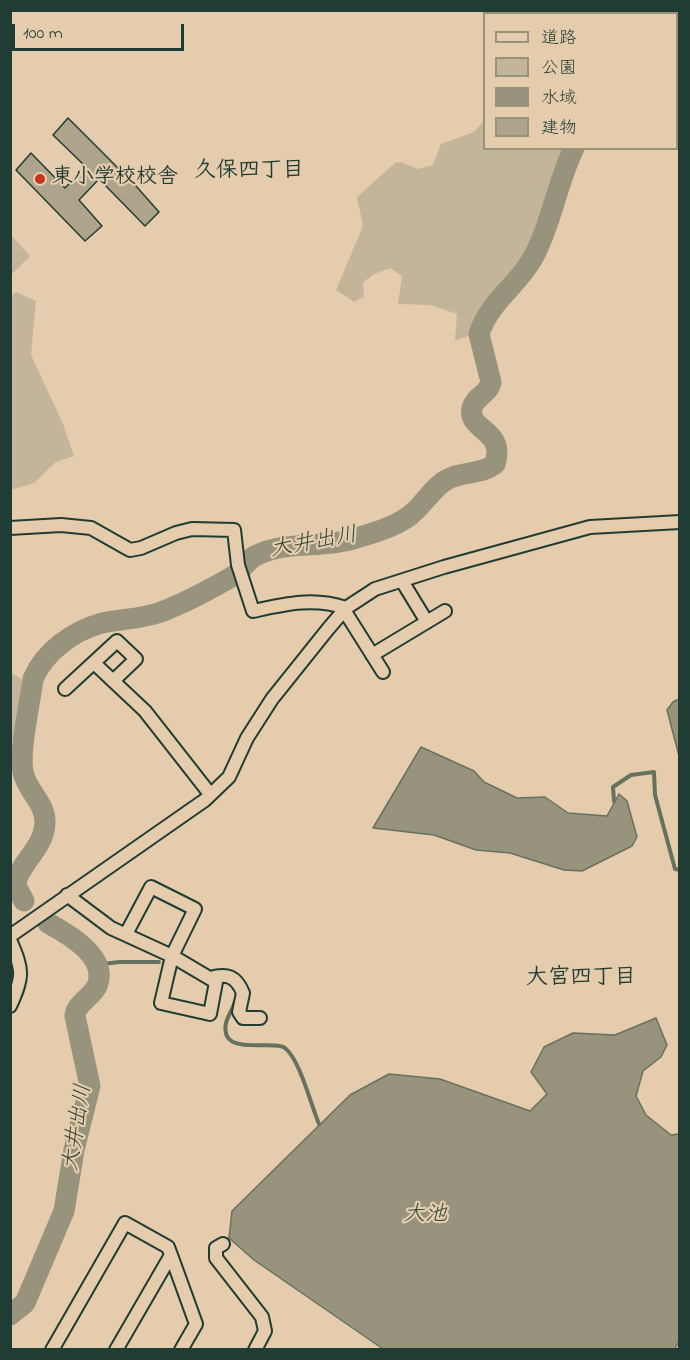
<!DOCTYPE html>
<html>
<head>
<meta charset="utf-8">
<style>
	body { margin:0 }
	#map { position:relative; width:690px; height:1360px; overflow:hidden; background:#e5ccad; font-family:"Indie Flower","Klee One",sans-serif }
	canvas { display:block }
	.frame { position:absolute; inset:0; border:12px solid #1f3d34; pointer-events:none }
	.legend { position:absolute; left:483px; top:12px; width:195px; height:138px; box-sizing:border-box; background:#e5ccad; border:2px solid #96937d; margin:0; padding:8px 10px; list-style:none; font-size:18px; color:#1f3d34 }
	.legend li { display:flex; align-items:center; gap:12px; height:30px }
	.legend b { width:30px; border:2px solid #96937d }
	.scale { position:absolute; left:12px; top:24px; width:172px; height:27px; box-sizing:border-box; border:3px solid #1f3d34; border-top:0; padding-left:8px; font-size:18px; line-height:21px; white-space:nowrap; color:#1f3d34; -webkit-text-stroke:4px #e5ccad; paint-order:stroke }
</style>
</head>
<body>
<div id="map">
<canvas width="690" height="1360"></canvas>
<div class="frame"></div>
<ul class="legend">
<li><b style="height:8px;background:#e5ccad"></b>道路</li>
<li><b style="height:16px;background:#c4b49a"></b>公園</li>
<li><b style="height:16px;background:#97937d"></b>水域</li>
<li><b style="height:16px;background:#aea38b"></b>建物</li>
</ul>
<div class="scale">100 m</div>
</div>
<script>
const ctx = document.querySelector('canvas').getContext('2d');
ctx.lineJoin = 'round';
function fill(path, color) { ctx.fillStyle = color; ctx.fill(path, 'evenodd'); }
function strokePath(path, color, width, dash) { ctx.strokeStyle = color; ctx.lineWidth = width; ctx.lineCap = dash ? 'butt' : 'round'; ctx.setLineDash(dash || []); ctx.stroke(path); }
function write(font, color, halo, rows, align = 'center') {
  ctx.font = font + ' "Indie Flower","Klee One",sans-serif'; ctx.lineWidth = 4.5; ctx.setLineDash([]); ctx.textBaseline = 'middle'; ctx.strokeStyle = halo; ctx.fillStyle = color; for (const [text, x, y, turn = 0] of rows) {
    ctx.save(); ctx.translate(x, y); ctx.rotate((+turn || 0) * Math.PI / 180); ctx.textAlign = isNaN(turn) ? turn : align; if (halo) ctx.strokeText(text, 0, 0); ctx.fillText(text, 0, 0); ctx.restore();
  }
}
const green = new Path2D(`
	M484,121V148L569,149L530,255L491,296L468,336L455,341L457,314L430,305L398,304L402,276L390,268L374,274L363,283L364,297L354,302L336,290L363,226L357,197L395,163L401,162L418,169L433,165L441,144L474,132Z
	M11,235L30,256L11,275Z
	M16,292L36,301L31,355L63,424L74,456L56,462L34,483L11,490L10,297Z
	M11,673L23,680V705L11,782Z`);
const water = new Path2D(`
	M679,699V756L667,710L673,702Z
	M421,747L474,771L484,782L517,798L545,797L568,813L607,816L619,794L627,801L637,837L632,846L582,871L564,870L510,853L476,850L434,835L373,828Z
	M656,1018L667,1045L661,1057L643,1071L636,1096L646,1115L671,1135L679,1134L680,1339L675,1349H383L254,1260L229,1238L232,1211L350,1095L389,1074L440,1079L530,1111L547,1094L531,1072L544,1047L573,1033L615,1035Z`);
const stream = new Path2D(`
	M614,801L613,787L631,775L654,772L655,795L675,869L680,870
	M95,965L119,962H159
	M235,1001C233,1009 228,1015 226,1023C219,1058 273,1039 285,1048C300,1060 311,1105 319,1124`);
const river = new Path2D(`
	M569,10V14
	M24,901L15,884C21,861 44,848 45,823C46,803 26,790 23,772C19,749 30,704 33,679C44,652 73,631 102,623C121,619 142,619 161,612C187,602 211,589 235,575C242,570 247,560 255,556C286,540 321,549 353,539C373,533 400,526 415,511C426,501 434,486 448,479C463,471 481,475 495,464C506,429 467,431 472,408C475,396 489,394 491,382L479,334C490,300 519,285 534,256C552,222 557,183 574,148
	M10,1315L25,1303L64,1211L74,1150L90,1086L75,1016C76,1003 91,998 97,986C109,957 68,934 48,923`);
const building = new Path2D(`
	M68,118L136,186L159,212L145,226L99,179L79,200L102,226L85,241L16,170L31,153L65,188L85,166L53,135Z`);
const minor = new Path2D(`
	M10,528L61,525L91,528L130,550L141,548L176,533L192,529L234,530L238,565L253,611C285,604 314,597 346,608
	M402,581L427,622
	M344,610L383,672
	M372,655L445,611
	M94,663L145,711L210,794
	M65,689L117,641L136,659L113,681
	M67,895L111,928L172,956L216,982L210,1014L161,1003L172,956L195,909L151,887L126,934
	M10,936L205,800L229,777L247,738L272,699L328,629L346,608L375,589L444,567L590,527L680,522
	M10,940C23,970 24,976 10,1006
	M210,978C227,973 236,976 243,993L239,1012L243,1018H260
	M223,1244L216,1248V1258L262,1317L265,1331L255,1350
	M171,1255L196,1324L181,1350
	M52,1350L125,1223L168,1247L171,1255L116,1350`);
const markers = [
	[40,179,6,"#c8321e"]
];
const poiNames = [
	["東小学校校舎",52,179]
];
const neighbourhoodNames = [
	["久保四丁目",249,172],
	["大宮四丁目",581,979]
];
const waterNames = [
	["大井出川",314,544,-10],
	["大井出川",79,1128,-81],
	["大池",425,1216]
];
fill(green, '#c4b49a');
fill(water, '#97937d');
strokePath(water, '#677160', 1.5);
strokePath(stream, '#677160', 4);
strokePath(river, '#97937d', 21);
fill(building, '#aea38b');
strokePath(building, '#1f3d34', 1.5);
strokePath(minor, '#1f3d34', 16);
strokePath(minor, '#e5ccad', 12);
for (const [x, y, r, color] of markers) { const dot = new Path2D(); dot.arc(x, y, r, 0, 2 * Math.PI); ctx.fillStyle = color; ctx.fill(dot); strokePath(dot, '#e5ccad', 2); }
write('bold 21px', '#1f3d34', '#e5ccad', poiNames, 'left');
write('bold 22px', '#1f3d34', '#e5ccad', neighbourhoodNames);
write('italic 22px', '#2b463b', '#e5ccad', waterNames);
</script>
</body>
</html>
